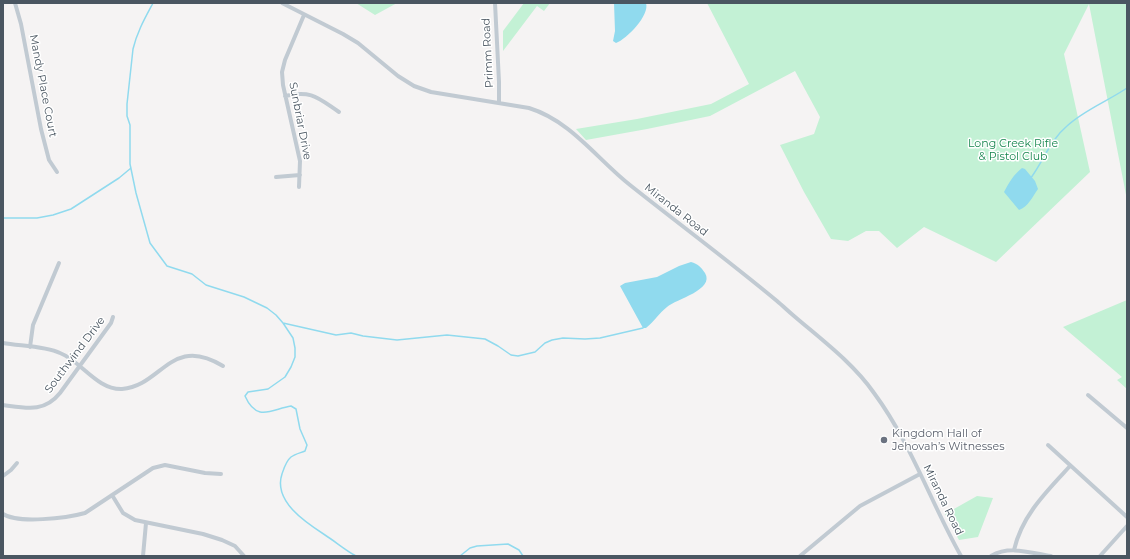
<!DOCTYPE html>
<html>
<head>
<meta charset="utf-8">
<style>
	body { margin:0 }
	#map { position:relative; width:1130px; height:559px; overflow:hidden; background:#f5f3f3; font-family:Montserrat,sans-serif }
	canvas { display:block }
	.frame { position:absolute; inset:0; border:4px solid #4a5661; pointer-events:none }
</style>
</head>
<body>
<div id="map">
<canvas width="1130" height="559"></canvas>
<div class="frame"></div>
</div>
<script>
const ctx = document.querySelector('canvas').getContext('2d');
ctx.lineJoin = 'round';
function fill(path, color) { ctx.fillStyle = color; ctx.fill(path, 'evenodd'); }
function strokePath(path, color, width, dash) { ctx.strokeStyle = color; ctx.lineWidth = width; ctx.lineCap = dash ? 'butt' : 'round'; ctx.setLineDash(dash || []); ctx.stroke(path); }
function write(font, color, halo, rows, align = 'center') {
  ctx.font = font + ' Montserrat,sans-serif'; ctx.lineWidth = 3; ctx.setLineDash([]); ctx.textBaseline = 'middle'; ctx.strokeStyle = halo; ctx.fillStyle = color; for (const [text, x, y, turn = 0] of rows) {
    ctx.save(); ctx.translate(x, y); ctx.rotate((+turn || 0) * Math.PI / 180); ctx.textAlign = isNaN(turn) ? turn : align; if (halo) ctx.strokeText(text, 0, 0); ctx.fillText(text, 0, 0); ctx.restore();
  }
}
const green = new Path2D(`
	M356,3H397L375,15Z
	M524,3H550L544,11L537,6L503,51V31Z
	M707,3H1127V200L1089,4L1064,54L1090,172L996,262L924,227L897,248L879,231H866L848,241L831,239L804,192L780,145L814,134L820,117L795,71L710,116L647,129L586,140L576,129L637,119L711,104L749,84Z
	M1127,300V389L1117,380L1122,377L1063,327Z
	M977,496L993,498L978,537L959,540L945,514Z`);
const water = new Path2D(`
	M614,3H646C650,15 627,39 616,43L613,41L615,31Z
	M1022,168L1025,169L1035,181L1038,189C1033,196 1028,207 1019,210L1004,192C1008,184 1014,174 1022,168Z
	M691,262C698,264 701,267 705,273C715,290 676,299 667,307C659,313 654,322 646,328H643L620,286L625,283L657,277L679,266Z`);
const stream = new Path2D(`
	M153,3C145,18 137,32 133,49L127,104V116L130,125V164L136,193L150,243L167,266L192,274L206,285L244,297L267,308L276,315L283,323L293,338L295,348V357L291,367L285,377L268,389L248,392L245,396C257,423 272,409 291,406L296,409L300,429L307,445L305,451C300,453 295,454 291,457C286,461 284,468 282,474C273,501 305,522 325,535C336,542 345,550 356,556
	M1030,179C1043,162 1050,140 1067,126C1084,110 1108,101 1127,88
	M3,218H37L53,215L71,209L119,178L131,168
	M283,323L336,335L351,333L363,336L397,340L447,335L485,339L498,346L511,355L518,356L535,352L545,343L552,340L563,338L585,339L600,338L643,328L644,326
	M460,556L470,548L477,546L508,544L519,550L523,556`);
const street = new Path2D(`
	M15,3L21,24L41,129L49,160L57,172
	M282,3L343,34L358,43L398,76L414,86L431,92L529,108C571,121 597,159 630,185C679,224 729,261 777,301C783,306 788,311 794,316C822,340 853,363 874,393C911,443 931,503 961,556
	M495,3L499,82V103
	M285,96C312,90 318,98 339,112
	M276,177L300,175
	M299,187L300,161L283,85L282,72L285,60L304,15
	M3,343C20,346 45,346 60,353C81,361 97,390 122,389C162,386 171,334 223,366
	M30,347L33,325L59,263
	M1088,395L1127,428
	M3,405C26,408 44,413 60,393L111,323L113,317
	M1048,445L1127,517
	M3,476L11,470L17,463
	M112,495L123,513L135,520L203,534L222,540L235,546L244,556
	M3,514C18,524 67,518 85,513L153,468L165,465L205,473L221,474
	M1014,550C1022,515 1047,491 1070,466
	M143,556L146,523
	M800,556L860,506L920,474
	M991,556C1010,545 1031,553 1051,556
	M1100,556L1127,526`);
const markers = [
	[884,440,4,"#6b7280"]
];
const streetNames = [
	["Primm Road",488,53,-93],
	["Mandy Place Court",43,86,79],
	["Sunbriar Drive",300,121,79],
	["Miranda Road",676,210,38],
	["Southwind Drive",75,355,-53],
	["Miranda Road",943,500,64]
];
const parkNames = [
	["Long Creek Rifle",1013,144],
	["& Pistol Club",1013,157]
];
const worshipNames = [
	["Kingdom Hall of",892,434],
	["Jehovah’s Witnesses",892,447]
];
fill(green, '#c3f1d5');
fill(water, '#90daee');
strokePath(stream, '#90daee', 1.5);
strokePath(street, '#c1cad2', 4);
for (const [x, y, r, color] of markers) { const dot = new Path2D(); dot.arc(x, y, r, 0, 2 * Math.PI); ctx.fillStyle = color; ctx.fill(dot); strokePath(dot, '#fff', 1.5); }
write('11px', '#4a5661', '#fff', streetNames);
write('11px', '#17864f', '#fff', parkNames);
write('11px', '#5b616d', '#fff', worshipNames, 'left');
</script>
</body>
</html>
